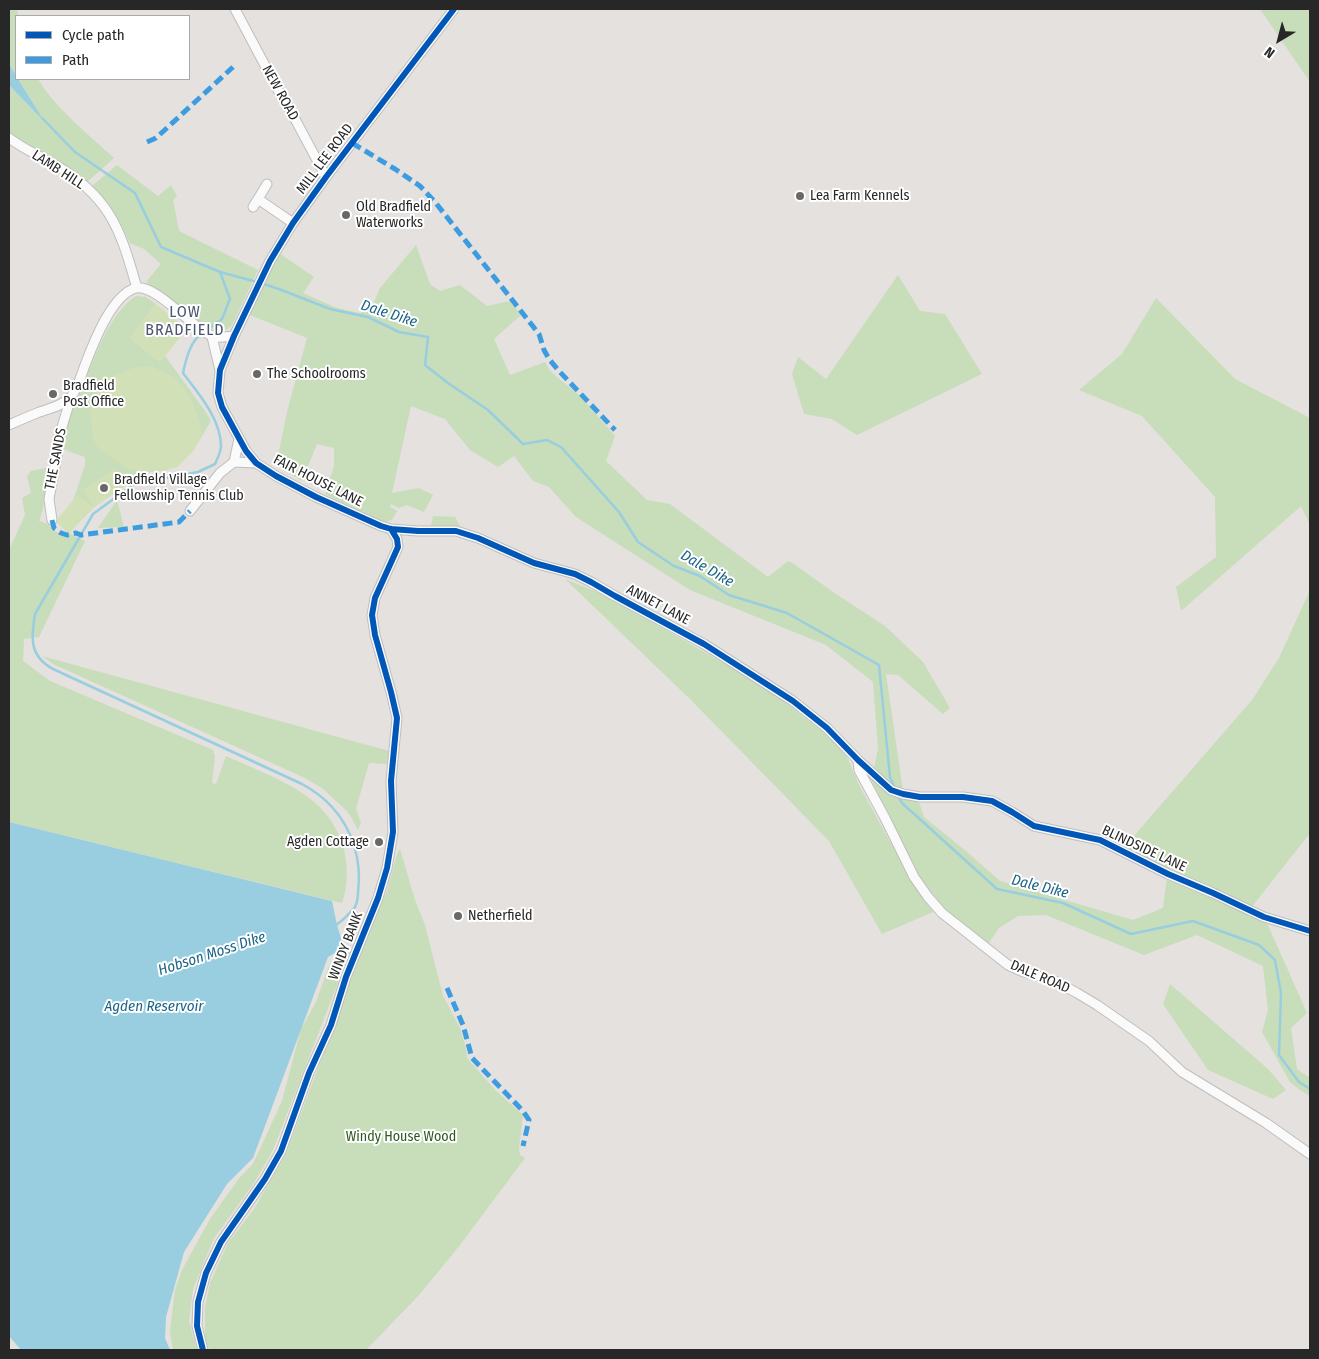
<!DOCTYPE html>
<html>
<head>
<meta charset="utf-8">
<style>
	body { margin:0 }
	#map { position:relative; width:1319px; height:1359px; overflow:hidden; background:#e4e1de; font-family:"Fira Sans Condensed",sans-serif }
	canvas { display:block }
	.frame { position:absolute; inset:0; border:10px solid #272727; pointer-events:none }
	.legend { position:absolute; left:15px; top:15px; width:175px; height:65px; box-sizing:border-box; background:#fff; border:1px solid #a9a9a9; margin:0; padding:6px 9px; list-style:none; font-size:15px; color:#272727 }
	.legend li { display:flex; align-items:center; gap:10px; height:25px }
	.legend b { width:25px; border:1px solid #a9a9a9 }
	.north { position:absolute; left:1254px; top:15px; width:50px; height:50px; -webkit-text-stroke:4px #fff; paint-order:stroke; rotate:217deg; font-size:14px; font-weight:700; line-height:20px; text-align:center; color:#272727 }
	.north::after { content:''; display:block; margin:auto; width:18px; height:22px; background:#272727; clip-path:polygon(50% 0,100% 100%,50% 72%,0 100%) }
</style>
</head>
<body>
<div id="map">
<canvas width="1319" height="1359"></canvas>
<div class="frame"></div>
<ul class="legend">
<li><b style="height:6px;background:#0057b8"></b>Cycle path</li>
<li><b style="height:6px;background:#3d9ce0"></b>Path</li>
</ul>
<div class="north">N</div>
</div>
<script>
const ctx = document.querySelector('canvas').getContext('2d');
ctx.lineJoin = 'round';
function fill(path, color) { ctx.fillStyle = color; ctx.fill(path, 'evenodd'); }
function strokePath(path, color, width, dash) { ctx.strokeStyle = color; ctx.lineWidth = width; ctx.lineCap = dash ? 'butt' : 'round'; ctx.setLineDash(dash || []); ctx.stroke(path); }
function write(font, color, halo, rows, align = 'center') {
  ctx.font = font + ' "Fira Sans Condensed",sans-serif'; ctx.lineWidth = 4; ctx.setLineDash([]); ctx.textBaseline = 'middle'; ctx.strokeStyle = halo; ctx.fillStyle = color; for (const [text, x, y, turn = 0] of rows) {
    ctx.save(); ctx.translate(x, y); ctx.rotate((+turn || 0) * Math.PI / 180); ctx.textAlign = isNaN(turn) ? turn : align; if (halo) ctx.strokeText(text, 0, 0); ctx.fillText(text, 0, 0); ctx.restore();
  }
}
const green = new Path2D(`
	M9,9H17L18,16H16V76L9,64Z
	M1260,9H1310V82Z
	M18,79H38C56,109 88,134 114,158L86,183L66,166L31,148L9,134V85L42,118Z
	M117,165L158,196L171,185L177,196L173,200L179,231L258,270L232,325C225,332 218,334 208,331L146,282L161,264L144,249L130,243L119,221L108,204L92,186Z
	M416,245L430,284L440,291L460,285L487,306L510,301L521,315L494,339L510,375L545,362L550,371L581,397L615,436L606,461L647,500L670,504L768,577L788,561L794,564L833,592L885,626L923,662L950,708L943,714L898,675L886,674L903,791L892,788L874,769L878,748L873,682L826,645L690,590L576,517L549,487L533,481L514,456L498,467L470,450L445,419L411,406L392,493L419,488L433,495L424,512L407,505L399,508L391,504L390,507L397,511L392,520L384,522L325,494L334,466V448L317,444L302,481L276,465L287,412L307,338L250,315L279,253L314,277L303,293L337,308L360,313L371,309L380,288Z
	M898,275L920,311L945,314L982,374L857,435L832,419L804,414L792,374L798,357L826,379Z
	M136,296L146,297L156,304L130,338L160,362L165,356L205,411L211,421L193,451L177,467L163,471L141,472L125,486L94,507L69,533L85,541L39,637L24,639L23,661L50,681L213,750L215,756L212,783L216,784L226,756C273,778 330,793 344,850C348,869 348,885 342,903L9,822V550L25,515L22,498L31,493L27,476L31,471L51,467L43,509L39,521L48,524L60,535L68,533L56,521L73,501L85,465V457L60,448L59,439C67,420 76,401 84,382C96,354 110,313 136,296Z
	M1156,298L1235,379L1310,418V525L1301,506L1181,611L1176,587L1216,557L1215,497L1142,416L1079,390L1122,354Z
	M117,500L124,527L98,528Z
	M433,516L455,517L461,528L431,526Z
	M565,579L597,592L647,619L749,678L772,692L843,748L860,787L910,878L933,912L882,934L829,841L691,700Z
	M1310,590V833L1251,908L1132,854L1126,845L1252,700L1279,658Z
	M42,656L389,751L387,764L369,763L356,809L361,823L358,830L351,817L347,811L322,788L305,778L53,664Z
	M870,778L892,794L918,799L924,817L967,852L1000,881L1133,920L1163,908L1167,877L1267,923L1307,1013L1291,1028L1297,1069L1310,1078V1096L1300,1090L1290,1082L1262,1032L1268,1010L1263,966L1197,935L1144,955L1046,915L1018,916L999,928L987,946L946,911L918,874Z
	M400,849L415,900L425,925L443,996L460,1028L466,1048L467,1058L496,1091L523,1115L519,1148L520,1155L525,1158L460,1245L420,1294L366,1350H210L205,1341V1307L210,1283L228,1243L254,1209L286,1154L362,950L376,914L386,894L397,854Z
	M350,952L273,1150L254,1183L214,1238L193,1289L189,1321L197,1350H173L170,1331L175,1290L182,1270L210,1219L240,1177L253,1164L282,1101L301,1029L316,1002L328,968L335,956Z
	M1170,984L1268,1069L1286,1090L1273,1099L1208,1070L1163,1004Z`);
const pitch = new Path2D(`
	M156,304L187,329L160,362L130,338Z
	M150,366C157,369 166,372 172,376C190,389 199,414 202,435L193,451L177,467L163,471L141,472L126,468L98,448L93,438L89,406L95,393L105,381L116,374L133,368Z
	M114,469L125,486L94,507L83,490Z
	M78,494L93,507L69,533L56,521Z`);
const water = new Path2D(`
	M9,64L16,76V79H18L44,121L9,85Z
	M9,822L332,901L337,925L344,948L328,957L253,1158L227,1184L184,1252L166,1317L165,1338L170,1350H21L9,1336Z`);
const stream = new Path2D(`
	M42,118L75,152L135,193L161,247L220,272L257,282
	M263,284L279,289L330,309L368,317L399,332L428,337L425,365L448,383L488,410L523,444L547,440L561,447L619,512L638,542L674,566L700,576L729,595L787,613L879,665L890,777L895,789
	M207,330L222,319L230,299L220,272
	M202,333C190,342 186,359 183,373C198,393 221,419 221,446C221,452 217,459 215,464L198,472L134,484L93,514L35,614C31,638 29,656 53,669L302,784C313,790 323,797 332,807C353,830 362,861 358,892C358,897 357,903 355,907C350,913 342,921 336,925
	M898,796L902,803L997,889L1063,903L1131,934L1193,921L1259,945L1275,960L1281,993L1279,1055L1299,1082L1310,1089`);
const minor = new Path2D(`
	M235,9L278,90L295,119L326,177
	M454,9L326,177L293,223L270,261L234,336L220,370L218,393L222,407L246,451L256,463L276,476L316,497L381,526L391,529L418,531H456L478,538L534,563L575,574L591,582L615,596L704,644L793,701L827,728L858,760L891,790L903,794L920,797H963L992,801L1012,812L1034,826L1100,840L1168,874L1213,893L1264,917L1310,931
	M9,138C26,151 47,159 65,171C113,202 122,236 137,288
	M258,199L267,184
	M253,207L258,199L293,223
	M212,337L220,370
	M9,425C18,421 27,417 37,413C47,409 63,406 71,397C78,388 81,376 85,365C93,344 112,294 136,288C156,284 192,328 212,336C218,339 227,336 234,336
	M234,462L256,463
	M190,511L220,473L234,462L239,439
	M52,520L49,499L57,456L58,440L69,404V399
	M858,760L859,770L885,818L914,877L928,897L942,913L1008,965L1021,971L1055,981L1077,993L1097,1005L1149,1041L1182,1072L1266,1123L1310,1154
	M203,1350L197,1326L198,1302L206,1273L221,1242L265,1179L281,1151L309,1073L331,1025L346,977L378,898L387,868L393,832L391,781L397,718L391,692L375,635L372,615L375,598L398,547L397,539L391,529`);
const quiet = new Path2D(`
	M147,142L156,138L233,67
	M352,143L395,169L420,186L435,202L539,334L544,350L549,359L559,371L615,430
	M52,520L54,528L61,533L67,535L76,533L81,535L179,522L190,511
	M447,988L463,1025L472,1058L523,1111L529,1120L523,1146`);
const cycleway = new Path2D(`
	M454,9L326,177L293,223L270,261L234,336L220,370L218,393L222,407L246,451L256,463L276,476L316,497L381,526L391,529L418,531H456L478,538L534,563L575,574L591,582L615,596L704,644L793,701L827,728L858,760L891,790L903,794L920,797H963L992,801L1012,812L1034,826L1100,840L1168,874L1213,893L1264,917L1310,931
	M203,1350L197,1326L198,1302L206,1273L221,1242L265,1179L281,1151L309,1073L331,1025L346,977L378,898L387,868L393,832L391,781L397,718L391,692L375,635L372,615L375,598L398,547L397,539L391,529`);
const markers = [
	[800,196,5,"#696867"],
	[346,215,5,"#696867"],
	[257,374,5,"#696867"],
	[53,394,5,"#696867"],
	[104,488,5,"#696867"],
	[379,842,5,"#696867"],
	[458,916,5,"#696867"]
];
const streetNames = [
	["NEW ROAD",280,93,61],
	["MILL LEE ROAD",325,159,-53],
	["LAMB HILL",58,170,33],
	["THE SANDS",56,459,-79],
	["FAIR HOUSE LANE",318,481,27],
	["ANNET LANE",658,605,28],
	["BLINDSIDE LANE",1144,849,25],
	["WINDY BANK",346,946,-69],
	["DALE ROAD",1040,977,23]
];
const poiNames = [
	["Lea Farm Kennels",810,196],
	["Old Bradfield",356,207],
	["Waterworks",356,223],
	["The Schoolrooms",267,374],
	["Bradfield",63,386],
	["Post Office",63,402],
	["Bradfield Village",114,480],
	["Fellowship Tennis Club",114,496],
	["Agden Cottage",369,842,"right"],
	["Netherfield",468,916]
];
const parkNames = [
	["Windy House Wood",401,1137]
];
const waterNames = [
	["Dale Dike",389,314,18],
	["Dale Dike",707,569,30],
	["Dale Dike",1040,887,14],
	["Hobson Moss Dike",212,954,-18],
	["Agden Reservoir",154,1007]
];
const quarterNames = [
	["LOW",185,313],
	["BRADFIELD",185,331]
];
fill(green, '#c8ddba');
fill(pitch, '#d2e0b8');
fill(water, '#98cedf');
strokePath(stream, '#98cedf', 2.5);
strokePath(minor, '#bfbebf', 11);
strokePath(minor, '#fbfafa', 9);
strokePath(quiet, '#3d9ce0', 5, [10, 5]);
strokePath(cycleway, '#0057b8', 6);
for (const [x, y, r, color] of markers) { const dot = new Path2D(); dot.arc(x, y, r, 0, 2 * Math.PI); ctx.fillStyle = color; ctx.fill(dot); strokePath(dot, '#fff', 2); }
write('14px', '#272727', '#fff', streetNames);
write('14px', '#272727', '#fff', poiNames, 'left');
write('14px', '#2e5a21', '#fff', parkNames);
write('italic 15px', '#1c6486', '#fff', waterNames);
ctx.letterSpacing = '1px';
write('16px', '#4d5572', '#fff', quarterNames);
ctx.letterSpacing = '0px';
</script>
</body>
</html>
